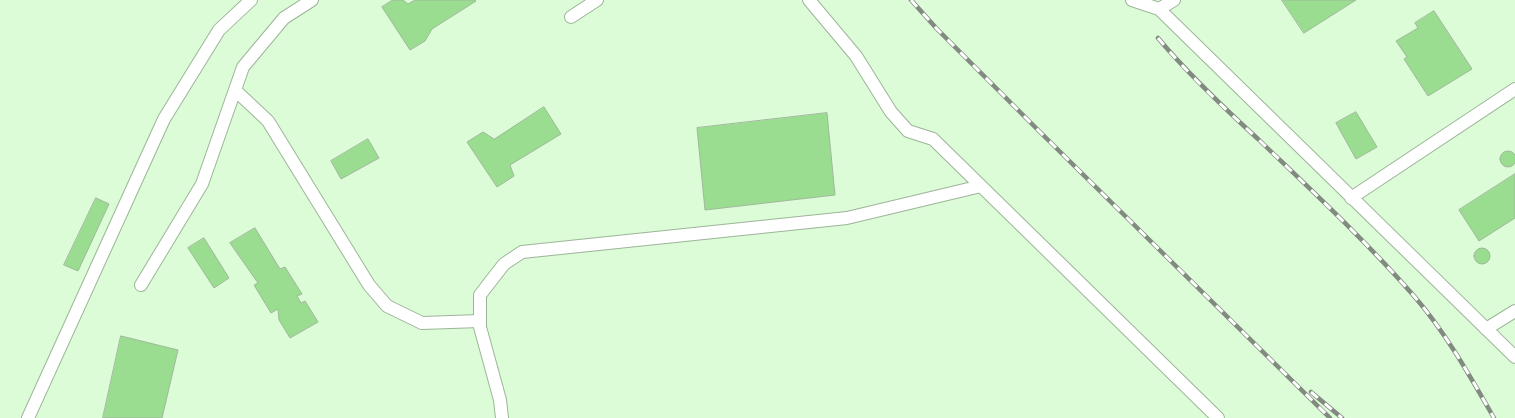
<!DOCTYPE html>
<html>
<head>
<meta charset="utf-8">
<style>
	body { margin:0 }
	canvas { display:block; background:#f4fef2 }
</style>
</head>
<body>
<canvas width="1515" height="418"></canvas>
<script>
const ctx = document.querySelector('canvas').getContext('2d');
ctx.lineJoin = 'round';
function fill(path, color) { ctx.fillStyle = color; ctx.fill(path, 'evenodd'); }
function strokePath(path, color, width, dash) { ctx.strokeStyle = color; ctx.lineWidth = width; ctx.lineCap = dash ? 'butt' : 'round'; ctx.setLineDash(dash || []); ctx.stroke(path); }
const built = new Path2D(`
	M0,0H1515V418H0Z`);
const building = new Path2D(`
	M393,0H403L408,4L415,0H475L476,1L432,29L425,41L410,50L382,7Z
	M1282,0H1356L1304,33Z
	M1434,11L1472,69L1428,96L1404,59L1407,57L1396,41L1418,28L1415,23Z
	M544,107L561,134L510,165L514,176L497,187L467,142L483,132L494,139Z
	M1356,112L1377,147L1356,159L1336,123Z
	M827,113L835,195L705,210L697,128Z
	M368,139L379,158L341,179L331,161Z
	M1500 159a8 8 0 1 1 16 0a8 8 0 1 1-16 0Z
	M1515,174V218L1479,241L1459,210Z
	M96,198L109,204L78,271L64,265Z
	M255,228L280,269L285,267L302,294L297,296L301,303L305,301L318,322L290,338L279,320L278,309L271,313L254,285L258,283L230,243Z
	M204,238L229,278L214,288L188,248Z
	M1474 256a8 8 0 1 1 16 0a8 8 0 1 1-16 0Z
	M121,336L178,350L162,418H103Z`);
const service = new Path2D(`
	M809,0L856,56L891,112L908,131L933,139L1218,418
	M1132,0L1159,9L1515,357
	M1159,9L1174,0
	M571,17L597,0
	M235,90L268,121L369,285L387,306L422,323L480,321
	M1351,198L1515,89
	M141,285L202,184L243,67L284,18L312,0
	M1486,329L1515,311
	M28,418L164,119L219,30L251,0
	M502,418L500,400L480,327V295L504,264L522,252L847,218L981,186`);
const rail = new Path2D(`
	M911,0L937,29L1041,133L1330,418
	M1158,38C1189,75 1223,107 1258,139C1311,190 1366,241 1414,296C1446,333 1470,376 1494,418
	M1311,392L1342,418`);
fill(built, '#dcfbd7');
fill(building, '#9add90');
strokePath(building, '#a0b99c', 1);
strokePath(service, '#9db599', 14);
strokePath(service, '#fff', 12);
strokePath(rail, '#828b80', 4.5);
strokePath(rail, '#fff', 3, [9]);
</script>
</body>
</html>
